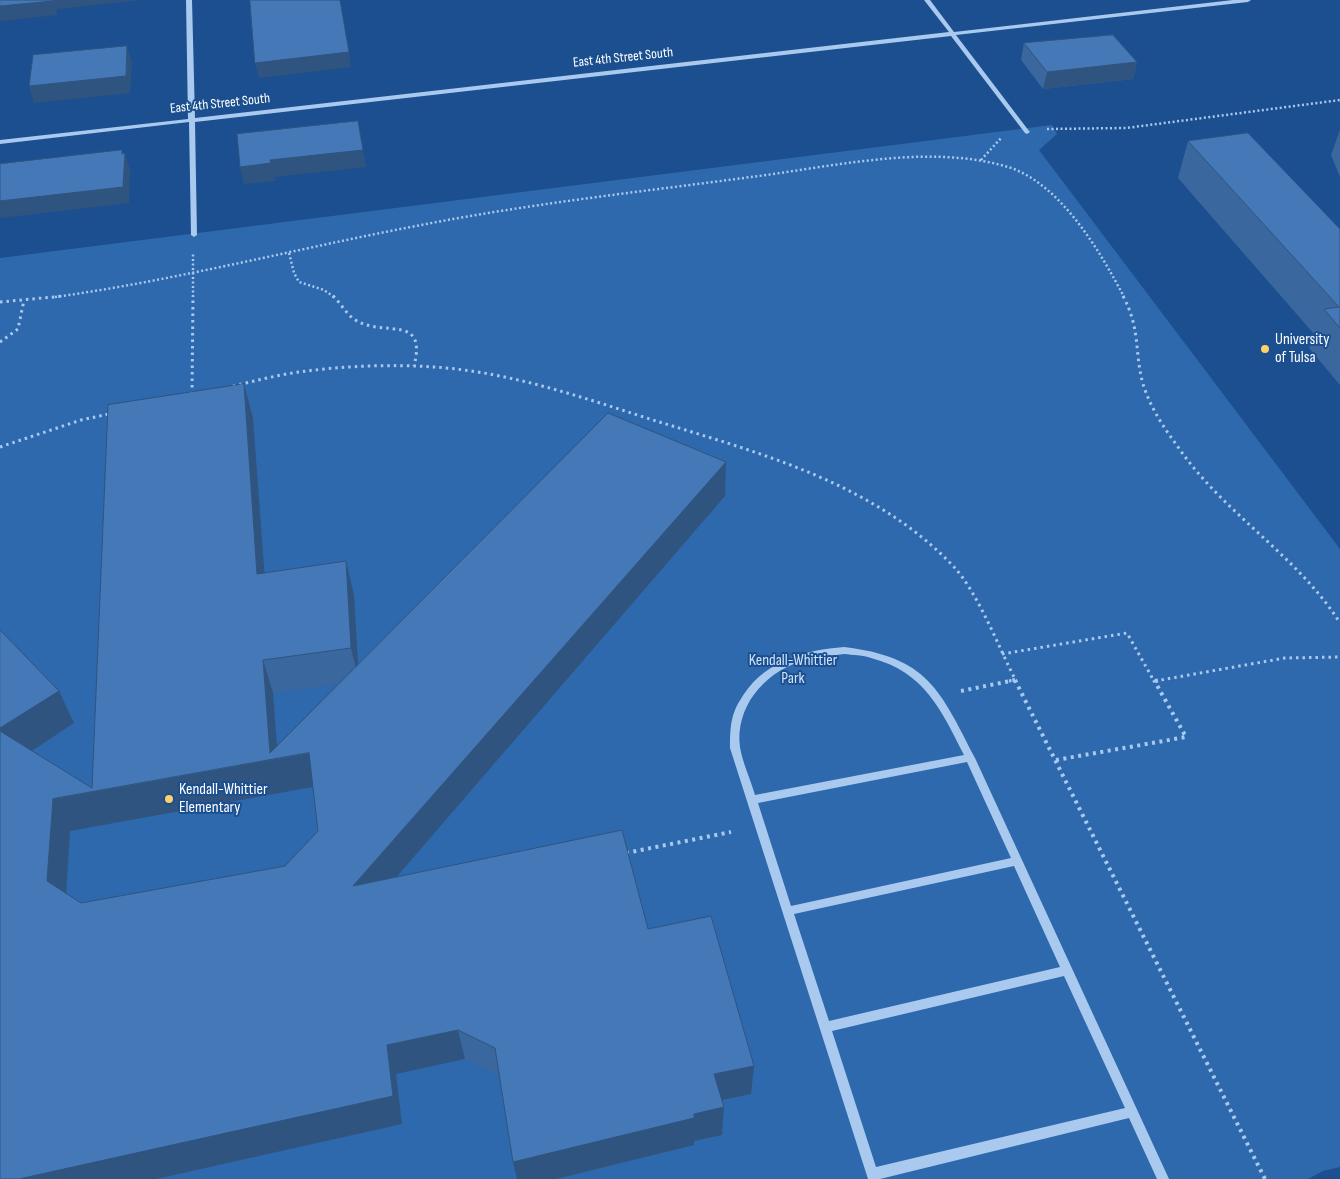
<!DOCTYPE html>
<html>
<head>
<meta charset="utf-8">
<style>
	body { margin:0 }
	canvas { display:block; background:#1b4f8f }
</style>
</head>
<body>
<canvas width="1340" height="1179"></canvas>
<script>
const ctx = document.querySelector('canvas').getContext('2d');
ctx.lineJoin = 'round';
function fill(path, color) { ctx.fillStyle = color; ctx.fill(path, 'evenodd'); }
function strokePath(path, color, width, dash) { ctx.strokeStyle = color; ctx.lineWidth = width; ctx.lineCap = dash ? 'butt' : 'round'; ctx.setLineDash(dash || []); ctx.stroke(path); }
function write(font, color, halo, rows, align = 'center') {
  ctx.font = font + ' "Sofia Sans Condensed",sans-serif'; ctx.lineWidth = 4; ctx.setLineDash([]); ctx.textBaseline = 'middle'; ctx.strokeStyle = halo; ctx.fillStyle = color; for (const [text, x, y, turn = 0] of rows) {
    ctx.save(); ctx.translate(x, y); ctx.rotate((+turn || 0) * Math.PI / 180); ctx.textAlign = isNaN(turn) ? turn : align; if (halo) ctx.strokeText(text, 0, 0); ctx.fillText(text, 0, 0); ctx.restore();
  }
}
const green = new Path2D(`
	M1052,125L1057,134L1039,150L1340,549V1167L1323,1171L1308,1179H0V258Z`);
const pathFar2 = new Path2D(`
	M1047,129L1126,128L1340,100
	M981,160L1002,137
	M289,253L294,273L299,282L324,290L334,297
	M55,297C177,280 295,249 416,226C527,204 639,192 751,177C832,167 928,143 1008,167C1060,183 1100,251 1124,297
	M193,297V253`);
const pathFar1 = new Path2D(`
	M333,296C341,303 347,316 357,321C386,337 427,314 414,366
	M1123,296C1141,330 1134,351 1143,384C1150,407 1164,428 1178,447C1224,514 1297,555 1340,623
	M0,302L64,296
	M0,342L18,329L24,300
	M233,386C255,381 277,375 299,372C342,366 391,364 434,367C510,372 581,397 653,420C759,453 875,483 954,567C978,593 999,648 1016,681
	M192,394L193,296
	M0,447L81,420L109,414
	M1002,654L1127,633L1154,681
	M1009,681L1015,680
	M1155,681L1285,658L1340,657`);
const path = new Path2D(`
	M1015,680L1265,1179
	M1155,681L1161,680
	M961,691L1015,680
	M1056,760L1186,737L1154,680
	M626,853L731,832`);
const minor = new Path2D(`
	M186,0H192L195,118L949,32L924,0H930L954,32L1233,0H1251L1248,2L956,35L1029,131L1030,132L1027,134L1025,133L951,36L195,122L197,235L194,237L191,235L189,122L0,144V140L188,119Z
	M844,647C928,657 940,690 975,758L1169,1179H1157L1129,1118L880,1179H868L730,748C730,735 730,722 735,710C737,704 741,699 744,694C767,660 806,650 844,647ZM844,654C853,655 863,655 871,658C925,672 941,710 964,755L755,795C751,781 742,761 740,747C735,708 763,674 799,662C814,657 829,656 844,654ZM967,762L1011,858L791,906L758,803ZM1014,866L1060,967L829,1021L794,914ZM1064,976L1125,1108L876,1167L832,1031Z`);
const wall = new Path2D(`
	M1024,43L1137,62L1133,79L1043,89L1021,60Z
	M1340,130V177L1331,155Z
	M1188,141L1340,229V385L1309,348L1314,334L1178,178Z
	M253,418L264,573L354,595L358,664L726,462L725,496L396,877L648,929L754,1066L751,1094L722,1100L724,1107L722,1135L694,1141V1145L556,1179H517L500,1076L465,1059L396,1074L402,1124L156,1179H0V630L59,691L74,723L32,751L92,788ZM339,684L277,746L273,693ZM313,787L318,831L285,866L81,903L66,893L70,831Z`);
const shadedWall = new Path2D(`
	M53,0H142L57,9V15L0,21V6Z
	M127,46L132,63L130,93L34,103L29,86Z
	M349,52L351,67L259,78L255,63Z
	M1137,62L1133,79L1043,89L1047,72Z
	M122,150L125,159V153L130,170L129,203L0,218V201L122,154Z
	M363,150L366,167L274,177L275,181L244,184L240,167L270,160Z
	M244,384L253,418L267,607L257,574Z
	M726,462L725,496L362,917L353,886Z
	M346,561L354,595L359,681L351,648Z
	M263,660L273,693L278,759L309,753L318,786L70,831L65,912L47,881L53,799L270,753Z
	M59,691L74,723L15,762L0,735V728Z
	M458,1030L465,1059L396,1074L402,1124L156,1179H19L387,1045Z
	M754,1066L751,1094L712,1102L714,1074Z
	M724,1107L722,1135L694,1141V1145L556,1179H517L513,1162L694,1114Z`);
const building = new Path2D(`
	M0,0H53V1L0,6Z
	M250,0H340L349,52L255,63Z
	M1113,35L1137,62L1047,72L1024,43Z
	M127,46L126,76L29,86L33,55Z
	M358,121L363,150L270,160L271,163L240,167L237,134Z
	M1248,133L1340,229V328L1324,309L1339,307L1188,141Z
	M122,150V154L125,153L123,187L0,201V164Z
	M244,384L257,574L346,561L351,648L263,660L270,753L608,413L726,462L353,886L622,830L648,929L711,916L754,1066L714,1074L724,1107L694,1114V1118L513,1162L495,1048L458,1030L387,1045L393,1096L19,1179H0V731L92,788L108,405ZM309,753L318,831L285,866L81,903L47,881L53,799Z
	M0,630L59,691L0,728Z`);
const markers = [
	[1265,349,5,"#ffd166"],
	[169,799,5,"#ffd166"]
];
const farStreetnames = [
	["East 4th Street South",623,58,-6],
	["East 4th Street South",220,104,-6]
];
const poiNames = [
	["University",1275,340],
	["of Tulsa",1275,358],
	["Kendall-Whittier",179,790],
	["Elementary",179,808]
];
const parkNames = [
	["Kendall-Whittier",793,661],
	["Park",793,679]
];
fill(green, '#2e69ad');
strokePath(pathFar2, '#a9c9ee', 2.5, [2, 2.5]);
strokePath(pathFar1, '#a9c9ee', 3, [2.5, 4]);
strokePath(path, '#a9c9ee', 4, [3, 4.5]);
fill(minor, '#a9c9ee');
fill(wall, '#3a679d');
fill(shadedWall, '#305480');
fill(building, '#4478b7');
strokePath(building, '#305480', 1);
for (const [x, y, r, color] of markers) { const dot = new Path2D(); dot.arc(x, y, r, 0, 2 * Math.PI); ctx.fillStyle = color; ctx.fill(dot); strokePath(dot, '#1b4f8f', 2); }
write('14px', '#fff', '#1b4f8f', farStreetnames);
write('16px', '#fff', '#1b4f8f', poiNames, 'left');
write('16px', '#cfe3fa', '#1b4f8f', parkNames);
</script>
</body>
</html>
